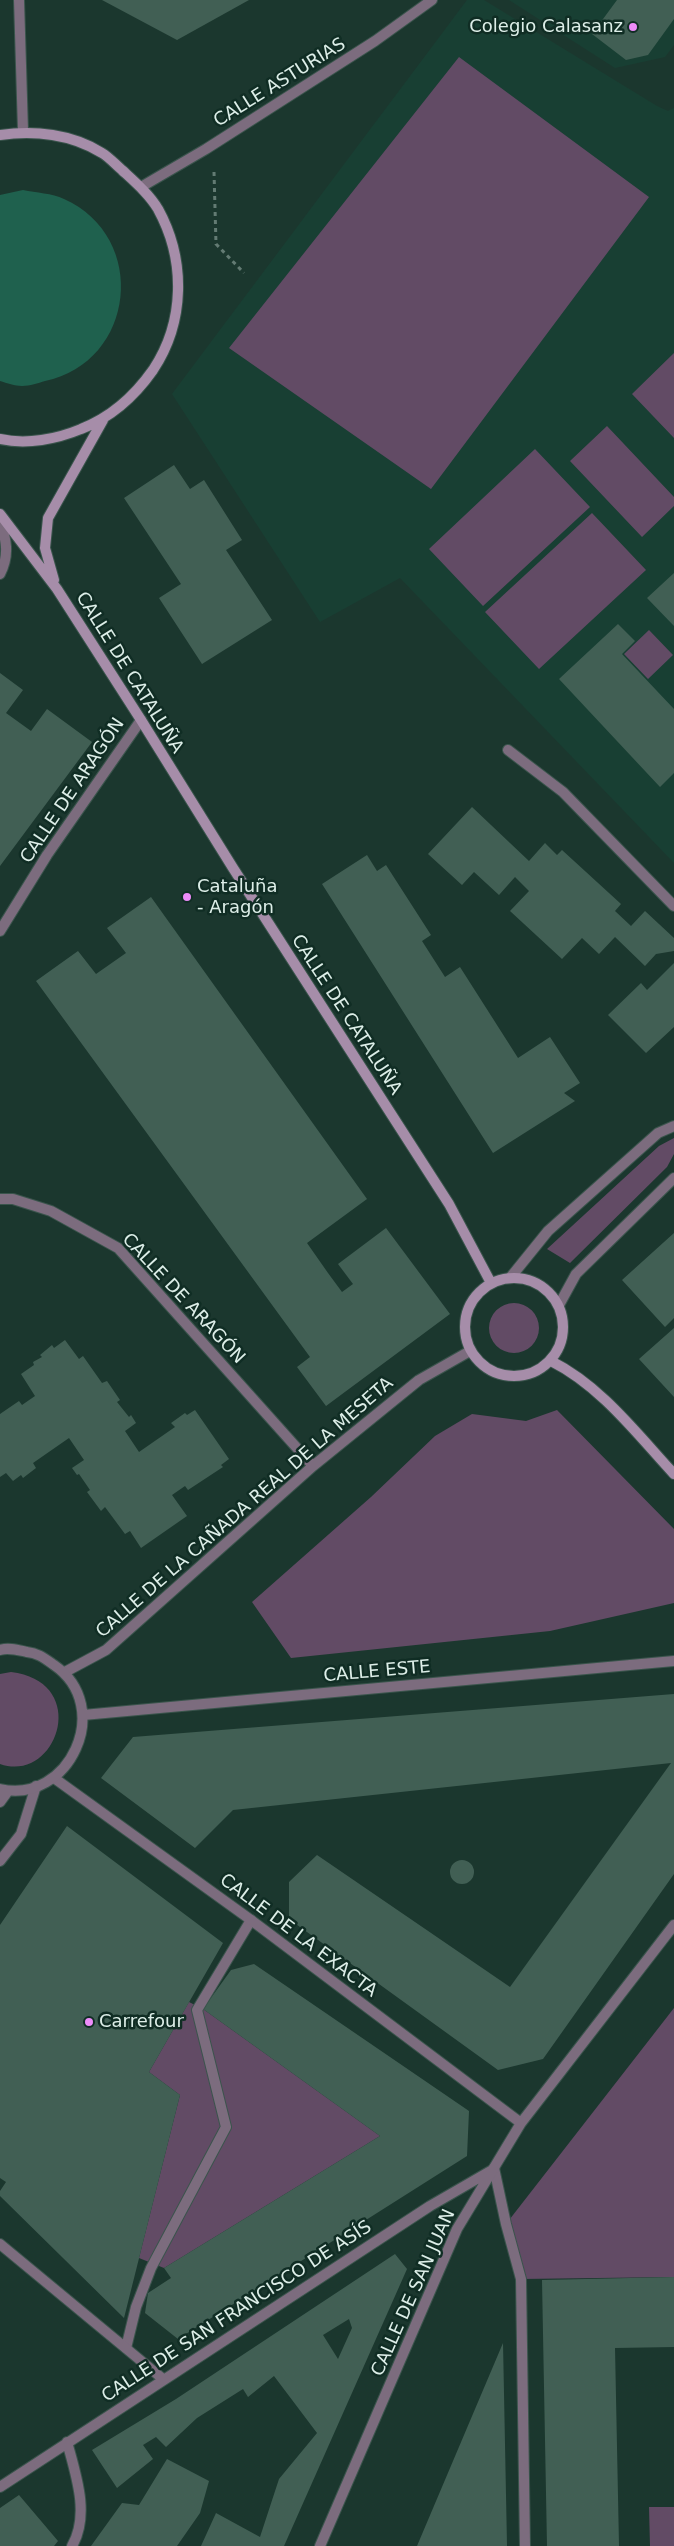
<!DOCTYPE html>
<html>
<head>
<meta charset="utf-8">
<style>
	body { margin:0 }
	canvas { display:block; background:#1b372e }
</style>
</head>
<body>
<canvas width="674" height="2546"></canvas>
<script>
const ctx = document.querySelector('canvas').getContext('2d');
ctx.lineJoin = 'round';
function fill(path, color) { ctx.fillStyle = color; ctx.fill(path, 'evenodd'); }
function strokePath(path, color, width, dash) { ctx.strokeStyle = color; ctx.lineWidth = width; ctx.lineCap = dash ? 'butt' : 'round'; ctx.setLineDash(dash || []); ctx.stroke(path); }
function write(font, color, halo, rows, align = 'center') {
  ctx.font = font + ' "DejaVu Sans",sans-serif'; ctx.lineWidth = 5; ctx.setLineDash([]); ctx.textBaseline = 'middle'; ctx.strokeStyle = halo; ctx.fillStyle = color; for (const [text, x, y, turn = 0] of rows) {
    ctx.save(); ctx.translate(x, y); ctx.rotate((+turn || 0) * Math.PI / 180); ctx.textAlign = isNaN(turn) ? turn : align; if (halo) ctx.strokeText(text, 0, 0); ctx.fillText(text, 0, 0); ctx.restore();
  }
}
const built = new Path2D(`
	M467,0H484L657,106L668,111L674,108V863L400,578L320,622L172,394Z
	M509,0H674V45L665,57L615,68Z`);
const green = new Path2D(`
	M459,57L649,197L431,489L229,348Z
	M674,353V438L632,394Z
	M607,426L674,497V506L642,537L570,461Z
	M535,449L590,507L483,606L429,549Z
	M592,513L646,570L539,669L485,612Z
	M649,630L673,655L648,679L624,654Z
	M674,1138V1154L667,1167L570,1263L547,1249L659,1146Z
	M489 1328a25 25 0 1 1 50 0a25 25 0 1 1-50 0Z
	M557,1410L674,1529V1603L550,1631L291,1658L252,1602L371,1497L435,1436L472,1414L526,1421Z
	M11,1672C92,1682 57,1784 0,1764V1674Z
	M189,2002L203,2009L380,2136L164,2268L139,2258L180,2095L149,2072Z
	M674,2008V2277L521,2279L506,2224Z
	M649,2507H674V2546H650Z`);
const water = new Path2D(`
	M23,190C36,193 52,193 64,199C149,237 136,362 45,381C38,383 30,386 22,386C15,386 7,383 0,381V195Z`);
const building = new Path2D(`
	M102,0H249L177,40Z
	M617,0H674V19L648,55L626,60L592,34Z
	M174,465L190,489L204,480L242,540L226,550L272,620L202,664L159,598L181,584L124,498Z
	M674,573V626L647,598Z
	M618,624L635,641L622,654L674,709V773L660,787L559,679Z
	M0,673L23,690L6,713L31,731L47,709L92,742L0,866Z
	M472,807L529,861L545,843L557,855L562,850L621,904L615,911L631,926L645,911L674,938V951L656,954L645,966L615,937L599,954L582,938L562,959L510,911L529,891L515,877L499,895L474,872L462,885L428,854Z
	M367,855L377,871L386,865L431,935L422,941L445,977L460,967L518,1058L550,1037L580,1083L564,1093L575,1101L493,1153L322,884Z
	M151,897L367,1199L307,1243L328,1273L342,1292L353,1284L338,1264L386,1228L450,1314L326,1406L297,1367L310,1357L36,981L78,951L96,974L126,953L107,928Z
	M674,963V1027L646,1053L608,1015L641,983L647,990Z
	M674,1233V1318L665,1327L622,1280Z
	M674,1328V1397L639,1359Z
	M65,1340L79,1359L83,1356L102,1383L107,1381L120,1400L117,1402L129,1417L131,1415L136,1423L125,1431L139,1452L175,1427L171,1423L185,1413L187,1415L195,1410L229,1459L221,1465L223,1467L188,1490L185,1486L172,1495L187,1516L141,1548L130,1531L125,1534L105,1507L101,1511L87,1492L90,1490L79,1474L77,1475L72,1468L84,1460L69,1438L33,1463L36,1468L23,1478L21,1475L13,1481L6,1473L0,1477V1414L19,1401L22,1405L35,1396L21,1374L34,1365L33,1362L42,1357L40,1355L52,1345L54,1348Z
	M674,1694V1874L543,2059L498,2070L289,1919V1882L317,1855L510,1987L671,1763L233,1810L195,1848L101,1778L133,1737Z
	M67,1826L223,1943L149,2072L180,2095L124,2318L0,2196V2191L6,2182L0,2178V1925Z
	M450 1872a12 12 0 1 1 24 0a12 12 0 1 1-24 0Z
	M254,1964L469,2111L467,2156L178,2339L145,2313L148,2293L171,2278L164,2268L380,2136L203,2009L231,1970Z
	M395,2254L407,2269L284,2546H201L216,2513L260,2537L279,2479L317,2433L274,2376L248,2397L243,2389L197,2418L166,2447L156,2437L143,2445L153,2459L117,2488L92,2450L176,2399ZM349,2319L352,2328L338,2359L323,2335Z
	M674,2277V2347L615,2348L619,2546H547L542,2280Z
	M503,2343L507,2546H417Z
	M167,2459L209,2481L200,2513L177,2546H91L122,2503L139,2505Z
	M19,2495L58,2541L54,2546H0V2508Z`);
const path = new Path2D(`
	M214,172L216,244L244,273`);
const pedestrian = new Path2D(`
	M0,931L47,855L141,720
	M494,2168L506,2224L521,2279L525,2546
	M126,2348L136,2307L151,2268L226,2127L197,2010L251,1920`);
const minor = new Path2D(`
	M141,187L206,149L375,41L432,0
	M0,519C6,539 10,555 0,574
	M508,750L563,792L674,906
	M0,1199H13L51,1211L118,1248L313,1466
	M510,1278L548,1231L658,1133L674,1126
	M559,1305L576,1274L674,1178
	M65,1672L106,1650L313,1466L419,1380L470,1351
	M54,1778L251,1920L521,2123
	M0,1861L21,1834L36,1786
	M0,2244L163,2379
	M67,2442C76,2475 90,2515 72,2546
	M0,2487L430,2206L494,2169
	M320,2546L457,2229L521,2123L674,1925`);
const tertiary = new Path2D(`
	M19,0L23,131
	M0,1650C8,1647 18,1650 27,1652C38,1653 44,1658 54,1665C115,1707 69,1805 0,1789
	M83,1715L674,1661
	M0,1802L8,1791`);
const secondary = new Path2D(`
	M0,135C34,130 72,134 102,153C109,157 116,165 122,170C135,182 149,194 158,209C186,260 185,322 153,370C134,397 112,417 81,429C57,439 27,445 0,439
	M0,514L57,589L141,720L233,868L449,1204L491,1283
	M54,580L45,548L48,518L103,420
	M465 1327a49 49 0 1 1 98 0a49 49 0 1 1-98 0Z
	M551,1361C601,1386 637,1434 674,1474`);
const markers = [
	[633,27,5,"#ed8cf9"],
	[187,897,5,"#ed8cf9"],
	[89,2022,5,"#ed8cf9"]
];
const poiNames = [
	["Colegio Calasanz",623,27,"right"],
	["Cataluña",197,887],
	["- Aragón",197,908],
	["Carrefour",99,2022]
];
const streetNames = [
	["CALLE ASTURIAS",280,83,-32],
	["CALLE DE CATALUÑA",129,673,58],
	["CALLE DE ARAGÓN",73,791,-56],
	["CALLE DE CATALUÑA",346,1015,57],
	["CALLE DE ARAGÓN",183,1299,47],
	["CALLE DE LA CAÑADA REAL DE LA MESETA",245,1508,-41],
	["CALLE ESTE",377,1672,-5],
	["CALLE DE LA EXACTA",298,1936,37],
	["CALLE DE SAN JUAN",414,2293,-66],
	["CALLE DE SAN FRANCISCO DE ASÍS",237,2312,-33]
];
fill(built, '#183f33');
fill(green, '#624b65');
fill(water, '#1f614e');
fill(building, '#415f54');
strokePath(pedestrian, '#3a544c', 12);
strokePath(minor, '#3a544c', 12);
strokePath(tertiary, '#3a544c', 12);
strokePath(secondary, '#3a544c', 12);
strokePath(path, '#637b73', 3, [4, 4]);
strokePath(pedestrian, '#7c6c7e', 10);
strokePath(minor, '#7c6c7e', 10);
strokePath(tertiary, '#7c6c7e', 10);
strokePath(secondary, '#a68da9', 10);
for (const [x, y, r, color] of markers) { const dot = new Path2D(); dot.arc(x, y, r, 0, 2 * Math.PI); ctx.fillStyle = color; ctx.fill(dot); strokePath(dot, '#102d24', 2); }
write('18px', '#ddeee8', '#102d24', poiNames, 'left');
write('18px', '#ddeee8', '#102d24', streetNames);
</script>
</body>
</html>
